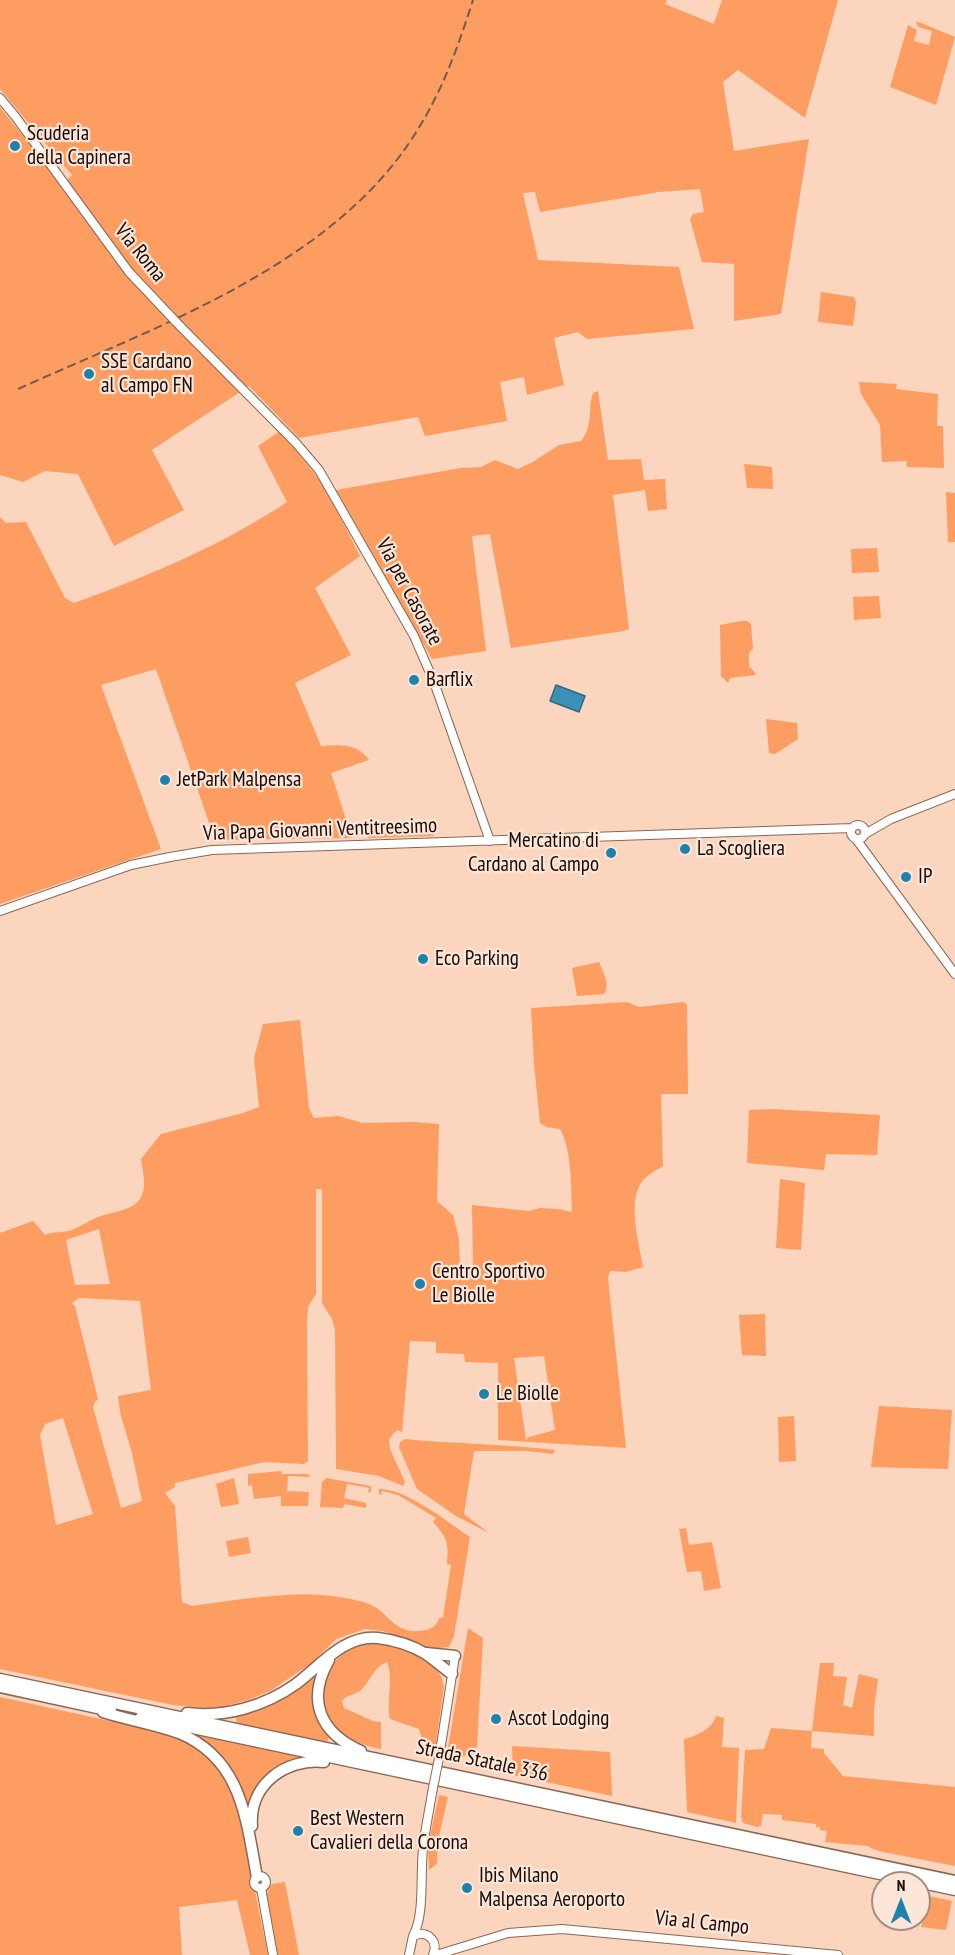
<!DOCTYPE html>
<html>
<head>
<meta charset="utf-8">
<style>
	body { margin:0 }
	#map { position:relative; width:955px; height:1955px; overflow:hidden; background:#fbd5be; font-family:"PT Sans Narrow",sans-serif }
	canvas { display:block }
	.north { position:absolute; left:871px; top:1871px; width:60px; height:60px; box-sizing:border-box; background:#fde5d8; border:2px solid #a18d83; border-radius:50%; rotate:0deg; font-size:16px; font-weight:700; line-height:24px; text-align:center; color:#170a04 }
	.north::after { content:''; display:block; margin:auto; width:21px; height:27px; background:#1d83ad; clip-path:polygon(50% 0,100% 100%,50% 72%,0 100%) }
</style>
</head>
<body>
<div id="map">
<canvas width="955" height="1955"></canvas>
<div class="north">N</div>
</div>
<script>
const ctx = document.querySelector('canvas').getContext('2d');
ctx.lineJoin = 'round';
function fill(path, color) { ctx.fillStyle = color; ctx.fill(path, 'evenodd'); }
function strokePath(path, color, width, dash) { ctx.strokeStyle = color; ctx.lineWidth = width; ctx.lineCap = dash ? 'butt' : 'round'; ctx.setLineDash(dash || []); ctx.stroke(path); }
function write(font, color, halo, rows, align = 'center') {
  ctx.font = font + ' "PT Sans Narrow",sans-serif'; ctx.lineWidth = 4.5; ctx.setLineDash([]); ctx.textBaseline = 'middle'; ctx.strokeStyle = halo; ctx.fillStyle = color; for (const [text, x, y, turn = 0] of rows) {
    ctx.save(); ctx.translate(x, y); ctx.rotate((+turn || 0) * Math.PI / 180); ctx.textAlign = isNaN(turn) ? turn : align; if (halo) ctx.strokeText(text, 0, 0); ctx.fillText(text, 0, 0); ctx.restore();
  }
}
const green = new Path2D(`
	M0,0H667L665,4L714,24L722,0H838L805,118L738,70L723,82L734,151L809,139L781,314L734,321V264L702,262L690,219L693,214L704,212L700,189L659,192L540,212L535,192L523,193L538,260L679,267L694,329L587,339L578,332L554,338L564,385L527,395L524,377L500,382L507,421L425,436L418,417L299,438L249,386L152,450L184,510L114,546L78,474L45,471L23,482L0,475V107L62,185L72,175L0,89Z
	M916,21L955,37L936,105L890,87L908,25L917,30L914,41L929,45L932,31L918,27Z
	M821,292L854,297L856,303L853,326L818,322Z
	M859,382L897,384L896,389L938,394L937,426H943L944,468L907,467V461L882,462L880,425L861,394Z
	M598,391L608,460L641,459L644,480L665,479L667,509L648,511L645,490L613,495L629,629L624,631L511,648L490,534L472,536L486,651L432,659L336,490L461,468L481,467L495,460L518,469L533,462L559,445L581,441C594,425 587,411 593,393Z
	M280,431L324,485L360,556L315,588L351,655L295,683L321,746C340,745 357,743 369,760L331,773L352,838L215,840L156,669L101,685L161,849L0,904V517L6,523L26,522L65,598L74,603C146,577 223,545 287,502L258,446Z
	M744,464L772,467L773,489L747,488Z
	M946,492L955,493V542H948Z
	M877,548L879,572L852,573L851,549Z
	M879,596L881,618L854,620L853,597Z
	M741,621H747L751,624L753,649L749,653V667L755,672V675L730,678L728,683L721,676L720,625Z
	M766,719L797,723L798,739L775,754L769,753Z
	M430,828L434,832V836L368,838L366,834L370,830L372,833L428,831Z
	M599,962C603,973 611,984 604,994L577,996L572,968Z
	M627,1002L639,1007L684,1002L687,1005L688,1094H661L663,1166C657,1170 649,1174 644,1179C626,1198 639,1243 643,1267L626,1272L610,1271L608,1278L626,1448L498,1440V1363L465,1362L464,1354L436,1353V1342L410,1341L402,1432L397,1430L389,1439L390,1449L405,1482L403,1486L379,1476L336,1469L335,1330L332,1319L322,1303V1189H316V1294L308,1307L307,1322L308,1461L304,1464L264,1462L175,1483V1487L165,1493L175,1506L182,1602L192,1606C249,1599 309,1586 366,1603C390,1610 392,1637 426,1630C433,1628 437,1625 439,1618H443L451,1565L447,1564C449,1543 447,1537 433,1522L436,1518L398,1495L382,1491L381,1495L379,1494V1489C406,1488 447,1522 470,1537L454,1636L449,1647L432,1649L383,1631L365,1629L336,1639L312,1663L270,1691L248,1700L223,1707L205,1708L173,1705L0,1669V1233L33,1221L45,1235C53,1231 63,1233 72,1230C82,1226 91,1219 101,1216C116,1211 139,1210 143,1192C146,1182 142,1169 141,1159L161,1134L243,1113L259,1107L254,1058L263,1024L300,1020L309,1108L314,1118L338,1116L363,1123L414,1122L439,1124L437,1201L453,1215L459,1239L460,1268L473,1269L472,1205L529,1211L540,1208L558,1209L572,1212C571,1187 572,1150 560,1129L546,1127L540,1123L534,1065L531,1008ZM99,1229L110,1284L75,1285L66,1240ZM79,1298L140,1301L151,1390L118,1396L120,1412L132,1453L142,1501L121,1508L93,1407L95,1402L98,1399L75,1306L72,1303ZM544,1356L555,1430L529,1437L526,1440L514,1358ZM63,1418L93,1514L56,1525L40,1435L45,1424Z
	M772,1109L880,1115L877,1155L826,1154L824,1170L747,1163L749,1110Z
	M780,1179L805,1183L801,1250L776,1248Z
	M765,1314L766,1356L742,1355L739,1315Z
	M879,1406L952,1410L948,1469L871,1467Z
	M794,1416L796,1461L779,1462L778,1417Z
	M405,1439C455,1444 505,1444 555,1450L553,1454L527,1451H474L464,1514L489,1533L456,1516L417,1489L399,1447L400,1442Z
	M281,1471L282,1474H308L310,1477L288,1476L287,1491L309,1492L308,1506H281V1496L254,1499L252,1485L248,1486V1474Z
	M234,1478L239,1504L221,1507L216,1484Z
	M326,1478L371,1486V1492H368L369,1488L347,1484L344,1498L366,1503V1508L344,1504L343,1508L320,1507L322,1482Z
	M686,1528L689,1545L712,1542L721,1588L704,1591L701,1571L687,1572L679,1529Z
	M248,1537L251,1553L229,1557L226,1541Z
	M468,1628L483,1638L477,1747L456,1762L446,1760Z
	M375,1643C402,1646 440,1657 444,1687L434,1757L428,1756L419,1729L390,1719C386,1701 394,1679 387,1662C375,1666 371,1679 363,1688C358,1695 348,1693 342,1701L344,1708L373,1721L381,1722V1749C360,1745 337,1737 327,1716C324,1711 323,1703 323,1698C323,1666 343,1645 375,1643Z
	M820,1663H834L833,1676L847,1677L843,1705L852,1708L859,1674L878,1679L874,1709V1736L812,1731L811,1748L824,1749V1753L843,1776L955,1787V1866L878,1851L867,1846L825,1842L827,1831L820,1830V1827H816V1824L782,1820V1815L763,1814L761,1826L757,1827L743,1823L741,1817L745,1750L764,1749L771,1728L812,1731Z
	M314,1675C316,1703 309,1712 330,1735L327,1742L237,1723L235,1715Z
	M0,1697L165,1733C203,1745 217,1764 236,1797L268,1955H250L237,1900L179,1907L182,1955H0Z
	M716,1716L724,1718L722,1747L739,1748L736,1823L687,1812L684,1739C697,1736 712,1729 716,1716Z
	M190,1732L300,1755V1758L291,1762L250,1807H248Z
	M512,1746L610,1752L612,1796L513,1775Z
	M439,1795L448,1797L438,1840L437,1864L429,1870L428,1845Z
	M285,1882L299,1955H278L267,1897L268,1887L273,1884Z
	M919,1894L952,1901L946,1930L921,1927L925,1910L919,1908Z`);
const water = new Path2D(`
	M556,685L585,696L579,712L550,701Z`);
const tertiary = new Path2D(`
	M0,98L15,116L129,272L162,307
	M180,326L296,443L319,470L414,636L434,682L490,841
	M851 832a7 7 0 1 1 14 0a7 7 0 1 1-14 0Z
	M865,834L891,819L955,794
	M856,839L955,974
	M0,911L131,865L170,857L212,850L852,828
	M439,1758L455,1656
	M254 1882a6 6 0 1 1 12 0a6 6 0 1 1-12 0Z
	M261,1888L273,1955
	M413,1936C425,1915 420,1874 423,1849C425,1830 429,1812 432,1793
	M409,1955L413,1936C427,1930 439,1940 433,1955
	M436,1955L508,1933L562,1929L838,1955`);
const trunk = new Path2D(`
	M426,1653L455,1656
	M329,1660C306,1700 320,1733 361,1751
	M0,1679L955,1881
	M0,1687L111,1711
	M103,1712C128,1720 154,1724 179,1733C242,1759 246,1819 257,1877
	M187,1713C225,1718 265,1706 296,1684C320,1666 345,1634 378,1638C394,1640 413,1646 426,1654C435,1660 443,1668 452,1674
	M141,1717L955,1890
	M252,1826C249,1784 286,1758 324,1762`);
const rail = new Path2D(`
	M18,389C155,327 332,266 415,134C442,92 458,47 473,0`);
const tertiaryBridge = new Path2D(`
	M162,307L180,326
	M432,1793L439,1758`);
const markers = [
	[15,146,6,"#1d83ad"],
	[89,374,6,"#1d83ad"],
	[414,680,6,"#1d83ad"],
	[165,780,6,"#1d83ad"],
	[685,849,6,"#1d83ad"],
	[611,853,6,"#1d83ad"],
	[906,877,6,"#1d83ad"],
	[423,959,6,"#1d83ad"],
	[420,1284,6,"#1d83ad"],
	[484,1394,6,"#1d83ad"],
	[496,1719,6,"#1d83ad"],
	[298,1831,6,"#1d83ad"],
	[467,1888,6,"#1d83ad"]
];
const poiNames = [
	["Scuderia",27,134],
	["della Capinera",27,158],
	["SSE Cardano",101,362],
	["al Campo FN",101,386],
	["Barflix",426,680],
	["JetPark Malpensa",177,780],
	["Mercatino di",599,841,"right"],
	["Cardano al Campo",599,865,"right"],
	["La Scogliera",697,849],
	["IP",918,877],
	["Eco Parking",435,959],
	["Centro Sportivo",432,1272],
	["Le Biolle",432,1296],
	["Le Biolle",496,1394],
	["Ascot Lodging",508,1719],
	["Best Western",310,1819],
	["Cavalieri della Corona",310,1843],
	["Ibis Milano",479,1876],
	["Malpensa Aeroporto",479,1900]
];
const streetNames = [
	["Via Roma",140,253,51],
	["Via per Casorate",409,592,62],
	["Via Papa Giovanni Ventitreesimo",320,830,-2],
	["Strada Statale 336",482,1761,12],
	["Via al Campo",702,1923,6]
];
fill(green, '#fe9d61');
fill(water, '#3c8fb5');
strokePath(water, '#316780', 1.5);
strokePath(tertiary, '#896754', 10);
strokePath(trunk, '#896754', 13);
strokePath(tertiary, '#fff', 8);
strokePath(trunk, '#fff', 10);
strokePath(rail, '#735c4f', 2, [9, 4.5]);
strokePath(tertiaryBridge, '#896754', 10, []);
strokePath(tertiaryBridge, '#fff', 8);
for (const [x, y, r, color] of markers) { const dot = new Path2D(); dot.arc(x, y, r, 0, 2 * Math.PI); ctx.fillStyle = color; ctx.fill(dot); strokePath(dot, '#fde5d8', 2); }
write('21px', '#170a04', '#fde5d8', poiNames, 'left');
write('21px', '#170a04', '#fde5d8', streetNames);
</script>
</body>
</html>
